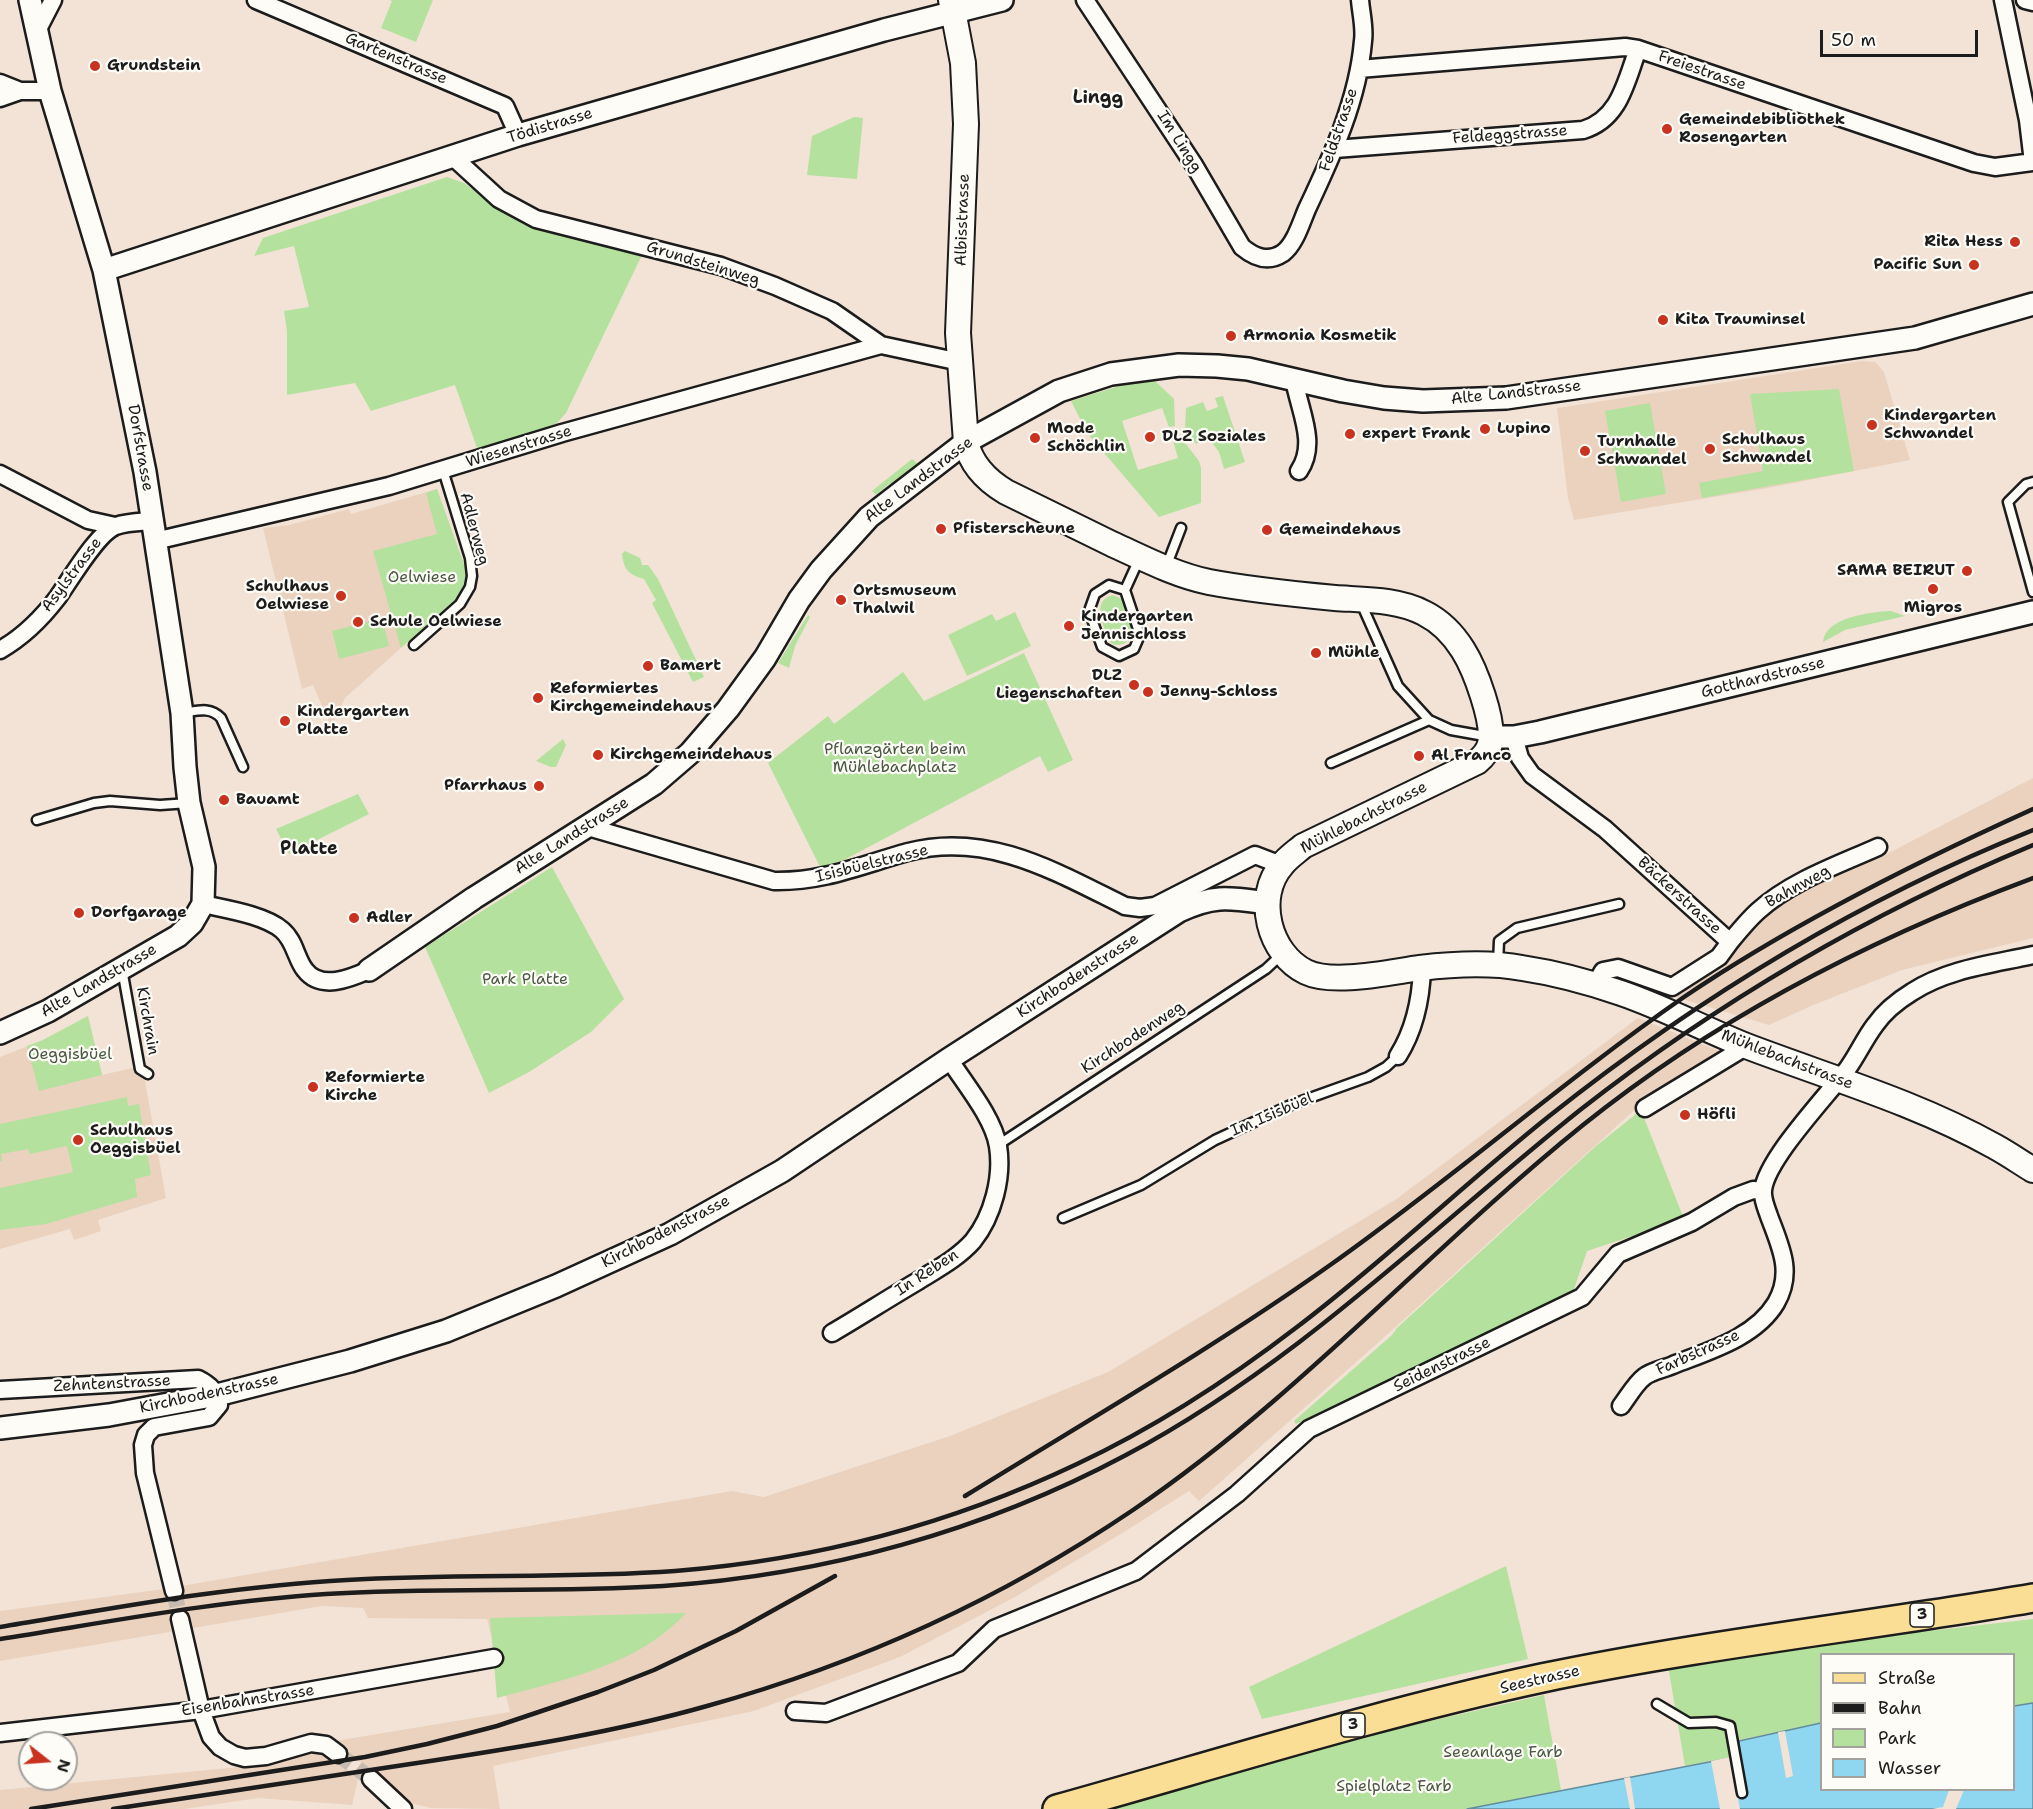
<!DOCTYPE html>
<html>
<head>
<meta charset="utf-8">
<style>
	body { margin:0 }
	#map { position:relative; width:2033px; height:1809px; overflow:hidden; background:#f2e3d6; font-family:"Shantell Sans",sans-serif }
	canvas { display:block }
	.legend { position:absolute; left:1820px; top:1653px; width:195px; height:138px; box-sizing:border-box; background:#fdfcf7; border:2px solid #a3a29f; margin:0; padding:8px 10px; list-style:none; font-size:18px; color:#1c1c1c }
	.legend li { display:flex; align-items:center; gap:12px; height:30px }
	.legend b { width:30px; border:2px solid #a3a29f }
	.north { position:absolute; left:18px; top:1731px; width:60px; height:60px; box-sizing:border-box; background:#fdfcf7; border:2px solid #a3a29f; border-radius:50%; rotate:107deg; font-size:16px; font-weight:700; line-height:24px; text-align:center; color:#1c1c1c }
	.north::after { content:''; display:block; margin:auto; width:21px; height:27px; background:#c8321e; clip-path:polygon(50% 0,100% 100%,50% 72%,0 100%) }
	.scale { position:absolute; left:1820px; top:30px; width:158px; height:27px; box-sizing:border-box; border:3px solid #1c1c1c; border-top:0; padding-left:8px; font-size:18px; line-height:21px; white-space:nowrap; color:#1c1c1c; -webkit-text-stroke:4px #fdfcf7; paint-order:stroke }
</style>
</head>
<body>
<div id="map">
<canvas width="2033" height="1809"></canvas>
<ul class="legend">
<li><b style="height:8px;background:#fbde96"></b>Straße</li>
<li><b style="height:8px;background:#1c1c1c"></b>Bahn</li>
<li><b style="height:16px;background:#b5e19e"></b>Park</li>
<li><b style="height:16px;background:#8fd7f0"></b>Wasser</li>
</ul>
<div class="north">N</div>
<div class="scale">50 m</div>
</div>
<script>
const ctx = document.querySelector('canvas').getContext('2d');
ctx.lineJoin = 'round';
function fill(path, color) { ctx.fillStyle = color; ctx.fill(path, 'evenodd'); }
function strokePath(path, color, width, dash) { ctx.strokeStyle = color; ctx.lineWidth = width; ctx.lineCap = dash ? 'butt' : 'round'; ctx.setLineDash(dash || []); ctx.stroke(path); }
function write(font, color, halo, rows, align = 'center') {
  ctx.font = font + ' "Shantell Sans",sans-serif'; ctx.lineWidth = 4.5; ctx.setLineDash([]); ctx.textBaseline = 'middle'; ctx.strokeStyle = halo; ctx.fillStyle = color; for (const [text, x, y, turn = 0] of rows) {
    ctx.save(); ctx.translate(x, y); ctx.rotate((+turn || 0) * Math.PI / 180); ctx.textAlign = isNaN(turn) ? turn : align; if (halo) ctx.strokeText(text, 0, 0); ctx.fillText(text, 0, 0); ctx.restore();
  }
}
const built = new Path2D(`
	M1862,361L1875,362L1884,372L1910,460L1768,488L1574,520L1568,498L1557,408Z
	M437,489L466,570V579L463,590L458,597L345,698L331,727L313,685L302,689L263,528L289,525L349,509L351,514Z
	M2033,778V938L1902,970L1811,1006L1769,1025L1672,996L1733,955L1759,920L1813,884L1881,857Z
	M88,1016L102,1075L137,1067L145,1081L166,1198L98,1220L101,1231L74,1240L70,1229L0,1249V1057L43,1040Z
	M1638,1018L1722,1052L1640,1105L1389,1333L1199,1501L1189,1491L1119,1535L1015,1597L900,1657L754,1711L493,1766L500,1809L431,1808L410,1803L335,1741L510,1712L487,1619L368,1618L363,1608L322,1606L0,1661V1611L164,1589L732,1491L764,1497L950,1436L1108,1372L1395,1200Z
	M319,1750L334,1757L358,1779L352,1805L258,1798L184,1809H0V1790L270,1764Z`);
const green = new Path2D(`
	M390,0H433L416,42L381,28L392,1Z
	M854,117L863,118L857,179L807,175L812,136Z
	M447,177L464,183L512,217L551,232L642,255L566,413L557,423L547,428L478,451L455,385L371,411L355,383L287,395V331L284,311L309,307L294,246L254,256L263,238Z
	M1154,380L1174,399L1175,426L1169,427L1162,408L1122,421L1138,470L1178,458L1172,437L1179,435L1199,461L1201,468V503L1159,517L1087,433L1071,401L1122,385Z
	M1839,389L1854,471L1702,498L1699,483L1763,471L1750,394Z
	M1223,396L1245,462L1224,469L1219,452L1207,436L1196,444L1185,428L1186,408L1203,402L1207,411L1218,407L1215,398Z
	M1650,403L1666,494L1621,502L1605,411Z
	M912,459L917,463L915,469L893,486L890,483L876,495L872,491Z
	M437,489L466,570V579L463,590L458,597L401,648L373,551L437,534L426,493Z
	M625,551L640,558L642,565H648L658,579L704,677L693,682L652,603L656,600L644,579C628,574 624,570 622,554Z
	M1113,595L1124,600C1130,613 1141,632 1125,643C1121,645 1115,646 1111,643C1108,640 1106,634 1105,630C1100,616 1095,599 1113,595Z
	M1891,611L1905,616L1845,630L1823,642C1825,617 1871,612 1891,611Z
	M1015,612L1031,646L967,676L948,635L992,614L996,621Z
	M808,615L810,617L795,646L789,668L778,663Z
	M382,618L389,646L339,659L332,631Z
	M1024,653L1073,760L1048,772L1040,756L844,860L820,867L768,763L828,716L834,724L903,672L924,701Z
	M563,739L566,745L556,767H551L536,761Z
	M358,794L369,814L289,854L276,829Z
	M552,867L624,999L591,1032L529,1072L489,1093L425,947Z
	M88,1016L102,1075L39,1091L27,1046L43,1040Z
	M127,1097L128,1106L139,1104L151,1175L135,1179L137,1197L46,1224L0,1230V1188L73,1172L67,1146L30,1154L28,1149L1,1154L2,1161H0V1124Z
	M1641,1110L1684,1219L1587,1251L1571,1298L1296,1424L1294,1421L1392,1335L1397,1328L1596,1146Z
	M1506,1566L1528,1659L1262,1719L1249,1687Z
	M686,1613C639,1665 563,1680 497,1698L490,1618Z
	M2033,1619V1703L2014,1707V1654H1822L1821,1723L1739,1740L1740,1755L1685,1766L1668,1666L1807,1645Z
	M1544,1695L1561,1790L1466,1809H1096L1400,1728Z`);
const water = new Path2D(`
	M2033,1703V1809H1467L1740,1756L1739,1741L1821,1723L1822,1790H2014V1706Z`);
const pier = new Path2D(`
	M1785,1731L1793,1776L1786,1778L1778,1732Z
	M1730,1757L1740,1809H1720L1711,1761Z
	M1630,1777L1635,1809H1630L1624,1778Z
	M1949,1790H1964L1956,1809H1932L1943,1807Z`);
const minorTunnel = new Path2D(`
	M174,1591L180,1619
	M338,1754L371,1779`);
const service = new Path2D(`
	M2033,482L2026,484L2008,502L2033,592
	M1166,567L1181,528
	M1125,590L1109,585L1095,594L1089,611L1102,647L1119,656L1134,649L1140,635L1125,590L1140,557
	M1361,603L1398,686L1429,720L1451,730L1490,737
	M414,645L460,604L470,587L472,576L470,558L443,470
	M182,713C197,711 210,706 221,718L243,767
	M1331,763L1429,720
	M37,820L94,803L110,801L160,805L189,803
	M1498,964L1499,941L1517,928L1619,904
	M122,969L140,1069L148,1074
	M998,1145L1266,969L1282,954
	M1063,1218L1141,1185L1215,1140L1293,1104L1368,1077L1386,1067L1398,1056
	M1657,1704L1689,1723L1716,1722L1730,1726L1742,1793`);
const minor = new Path2D(`
	M256,0L505,106L518,135
	M1085,0L1194,165L1242,247C1254,257 1268,263 1283,253C1295,244 1301,223 1307,209C1332,156 1358,100 1363,41C1365,28 1361,13 1360,0
	M2003,0L2028,120L2033,162
	M2025,0L2033,2
	M37,31L53,0
	M1359,69L1625,47L1638,49L1974,163L1995,167L2033,162
	M0,83L20,91
	M0,98L20,91H50
	M1335,149L1583,130C1620,119 1626,81 1638,49
	M452,156L499,199L536,219L721,266L775,286L832,311L881,345L960,362
	M1294,379C1299,410 1318,443 1299,471
	M0,474L88,520L115,526
	M155,541L389,486L562,433L881,345
	M0,650C23,637 42,618 58,597C70,580 98,532 116,526C127,522 141,522 153,521
	M1514,737L1520,758L1532,775L1605,829L1730,942L1719,957L1672,987L1618,968L1603,971L1595,985
	M588,827L774,881C824,882 861,865 908,852C988,831 1056,872 1125,906L1140,908L1155,906L1255,855L1281,865
	M203,904C225,909 265,915 282,930C295,941 296,959 305,970C321,991 351,978 369,970
	M1730,942C1739,931 1748,920 1758,911C1791,881 1838,865 1878,847
	M1398,1056C1415,1029 1421,1000 1422,968
	M1645,1108L1747,1046
	M832,1333C861,1316 889,1298 918,1281C937,1269 958,1258 973,1241C993,1216 1003,1177 998,1146C993,1117 965,1084 949,1059
	M0,1390L198,1379C210,1385 216,1391 219,1405L209,1417L154,1427L146,1435L143,1445L145,1473L174,1591
	M1621,1406C1628,1397 1635,1384 1644,1377C1651,1371 1664,1369 1673,1365C1708,1351 1755,1338 1776,1303C1794,1272 1780,1246 1769,1216C1766,1207 1762,1199 1763,1190C1767,1158 1828,1095 1848,1068C1858,1054 1865,1038 1875,1025C1884,1012 1899,1000 1912,992C1947,969 1993,964 2033,955
	M180,1619L201,1710L211,1737L220,1747L234,1755L245,1758L266,1756L311,1743L326,1745L338,1754
	M795,1711L826,1713L958,1663L994,1629L1136,1571L1237,1494L1309,1429L1582,1297L1618,1254L1692,1222L1734,1197L1753,1190L1763,1191
	M0,1733L201,1710L494,1658
	M371,1779L403,1809`);
const tertiary = new Path2D(`
	M104,270L518,135L884,30L1002,0
	M1491,737H1514L1540,732L2033,612
	M369,970L474,898L654,784L690,753L728,709L765,658L799,600L821,570L869,517L966,442L1059,391L1111,374L1179,365L1217,366L1248,369L1343,391L1384,398L1423,401L1506,398L1915,338L2033,304
	M0,1033L48,1011L178,936L192,923L203,904L204,867L189,803L185,767L182,713L145,472L104,270L50,91L30,0
	M0,1428L109,1415L217,1395L350,1361L446,1331L556,1286L670,1234L782,1171L949,1059L1179,911C1215,894 1230,898 1268,903`);
const secondary = new Path2D(`
	M951,0L963,63L966,124L958,333L966,442C971,465 986,480 1006,492C1041,509 1077,527 1112,544C1143,558 1175,575 1209,582C1251,590 1292,594 1335,598C1363,600 1398,599 1424,613C1440,621 1453,634 1463,650C1475,669 1495,722 1490,744C1488,752 1483,757 1477,762L1303,846C1296,852 1287,858 1282,865C1254,897 1269,954 1306,972C1333,985 1390,972 1420,968C1454,964 1489,962 1522,968C1555,973 1589,982 1621,993C1665,1008 1706,1030 1749,1047C1831,1078 1917,1103 1994,1146C2007,1153 2020,1162 2033,1170`);
const primary = new Path2D(`
	M1057,1809C1218,1764 1379,1713 1542,1678C1705,1644 1870,1626 2033,1598`);
const rail = new Path2D(`
	M965,1496C1088,1420 1215,1347 1333,1263C1453,1178 1563,1081 1684,997C1790,925 1916,862 2033,809
	M0,1627C115,1608 231,1586 347,1580C456,1573 566,1579 675,1571C814,1560 951,1524 1077,1464C1156,1427 1228,1380 1297,1327C1384,1261 1463,1185 1548,1117C1696,999 1858,900 2033,830
	M0,1639C108,1622 217,1601 326,1594C438,1587 551,1593 663,1586C824,1575 984,1531 1126,1455C1296,1365 1431,1229 1580,1110C1719,1001 1870,913 2033,845
	M31,1809L365,1757L427,1744L497,1726L598,1692L654,1670L736,1631L835,1576
	M113,1809C214,1794 316,1778 417,1763C514,1748 612,1733 707,1706C858,1664 1003,1598 1133,1510C1298,1398 1429,1249 1583,1125C1717,1017 1872,938 2033,878`);
const markers = [
	[95,66,6,"#c8321e"],
	[1667,129,6,"#c8321e"],
	[2015,242,6,"#c8321e"],
	[1974,265,6,"#c8321e"],
	[1663,320,6,"#c8321e"],
	[1231,336,6,"#c8321e"],
	[1872,425,6,"#c8321e"],
	[1485,429,6,"#c8321e"],
	[1350,434,6,"#c8321e"],
	[1150,437,6,"#c8321e"],
	[1035,438,6,"#c8321e"],
	[1710,449,6,"#c8321e"],
	[1585,451,6,"#c8321e"],
	[941,529,6,"#c8321e"],
	[1267,530,6,"#c8321e"],
	[1967,571,6,"#c8321e"],
	[1933,589,6,"#c8321e"],
	[341,596,6,"#c8321e"],
	[841,600,6,"#c8321e"],
	[358,622,6,"#c8321e"],
	[1069,626,6,"#c8321e"],
	[1316,653,6,"#c8321e"],
	[648,666,6,"#c8321e"],
	[1134,685,6,"#c8321e"],
	[1148,692,6,"#c8321e"],
	[538,698,6,"#c8321e"],
	[285,721,6,"#c8321e"],
	[598,755,6,"#c8321e"],
	[1419,756,6,"#c8321e"],
	[539,786,6,"#c8321e"],
	[224,800,6,"#c8321e"],
	[79,913,6,"#c8321e"],
	[354,918,6,"#c8321e"],
	[313,1087,6,"#c8321e"],
	[1685,1115,6,"#c8321e"],
	[78,1140,6,"#c8321e"]
];
const shields = [
	[1922,1615,24],
	[1353,1725,24]
];
const shieldNames = [
	["3",1922,1615],
	["3",1353,1725]
];
const streetNames = [
	["Gartenstrasse",396,59,23],
	["Freiestrasse",1702,71,19],
	["Tödistrasse",550,126,-17],
	["Feldstrasse",1339,130,-71],
	["Feldeggstrasse",1510,135,-4],
	["Im Lingg",1179,142,58],
	["Albisstrasse",963,220,-88],
	["Grundsteinweg",703,264,17],
	["Alte Landstrasse",1516,393,-6],
	["Wiesenstrasse",519,447,-17],
	["Dorfstrasse",140,448,80],
	["Alte Landstrasse",919,480,-37],
	["Adlerweg",474,529,75],
	["Asylstrasse",72,575,-53],
	["Gotthardstrasse",1763,678,-14],
	["Mühlebachstrasse",1364,818,-27],
	["Alte Landstrasse",572,836,-32],
	["Isisbüelstrasse",872,864,-14],
	["Bahnweg",1798,887,-29],
	["Bäckerstrasse",1679,896,42],
	["Kirchbodenstrasse",1078,976,-33],
	["Alte Landstrasse",99,981,-30],
	["Kirchrain",147,1021,80],
	["Kirchbodenweg",1133,1038,-33],
	["Mühlebachstrasse",1787,1060,21],
	["Im Isisbüel",1272,1115,-23],
	["Kirchbodenstrasse",666,1232,-27],
	["In Reben",927,1273,-33],
	["Farbstrasse",1698,1353,-24],
	["Seidenstrasse",1442,1365,-26],
	["Zehntenstrasse",112,1384,-3],
	["Kirchbodenstrasse",209,1394,-12],
	["Seestrasse",1540,1680,-13],
	["Eisenbahnstrasse",248,1701,-9]
];
const poiNames = [
	["Grundstein",107,66],
	["Gemeindebibliothek",1679,120],
	["Rosengarten",1679,138],
	["Rita Hess",2003,242,"right"],
	["Pacific Sun",1962,265,"right"],
	["Kita Trauminsel",1675,320],
	["Armonia Kosmetik",1243,336],
	["Kindergarten",1884,416],
	["Schwandel",1884,434],
	["Mode",1047,429],
	["Schöchlin",1047,447],
	["Lupino",1497,429],
	["expert Frank",1362,434],
	["DLZ Soziales",1162,437],
	["Schulhaus",1722,440],
	["Schwandel",1722,458],
	["Turnhalle",1597,442],
	["Schwandel",1597,460],
	["Pfisterscheune",953,529],
	["Gemeindehaus",1279,530],
	["SAMA BEIRUT",1955,571,"right"],
	["Schulhaus",329,587,"right"],
	["Oelwiese",329,605,"right"],
	["Ortsmuseum",853,591],
	["Thalwil",853,609],
	["Migros",1933,608,"center"],
	["Kindergarten",1081,617],
	["Jennischloss",1081,635],
	["Schule Oelwiese",370,622],
	["Mühle",1328,653],
	["Bamert",660,666],
	["DLZ",1122,676,"right"],
	["Liegenschaften",1122,694,"right"],
	["Reformiertes",550,689],
	["Kirchgemeindehaus",550,707],
	["Jenny-Schloss",1160,692],
	["Kindergarten",297,712],
	["Platte",297,730],
	["Kirchgemeindehaus",610,755],
	["Al Franco",1431,756],
	["Pfarrhaus",527,786,"right"],
	["Bauamt",236,800],
	["Dorfgarage",91,913],
	["Adler",366,918],
	["Reformierte",325,1078],
	["Kirche",325,1096],
	["Höfli",1697,1115],
	["Schulhaus",90,1131],
	["Oeggisbüel",90,1149]
];
const parkNames = [
	["Oelwiese",422,578],
	["Pflanzgärten beim",895,750],
	["Mühlebachplatz",895,768],
	["Park Platte",525,980],
	["Oeggisbüel",70,1055],
	["Seeanlage Farb",1503,1753],
	["Spielplatz Farb",1394,1787]
];
const neighbourhoodNames = [
	["Lingg",1098,98],
	["Platte",309,849]
];
fill(built, '#ead2bf');
fill(green, '#b5e19e');
fill(water, '#8fd7f0');
strokePath(water, '#618c9b', 1.5);
fill(pier, '#f2e3d6');
strokePath(minorTunnel, '#c7bbb1', 16, [16, 8]);
strokePath(service, '#1c1c1c', 13);
strokePath(minor, '#1c1c1c', 21);
strokePath(tertiary, '#1c1c1c', 26);
strokePath(secondary, '#1c1c1c', 28);
strokePath(primary, '#1c1c1c', 32);
strokePath(service, '#fdfcf7', 8);
strokePath(minor, '#fdfcf7', 16);
strokePath(tertiary, '#fdfcf7', 21);
strokePath(secondary, '#fdfcf7', 24);
strokePath(primary, '#fbde96', 27);
strokePath(rail, '#1c1c1c', 4.5);
for (const [x, y, r, color] of markers) { const dot = new Path2D(); dot.arc(x, y, r, 0, 2 * Math.PI); ctx.fillStyle = color; ctx.fill(dot); strokePath(dot, '#fdfcf7', 2); }
for (const [x, y, w] of shields) { const box = new Path2D(); box.roundRect(x - w / 2, y - 12, w, 24, 4.5); ctx.fillStyle = '#fdfcf7'; ctx.fill(box); strokePath(box, '#1c1c1c', 1.5); }
write('bold 15px', '#1c1c1c', null, shieldNames);
write('16px', '#1c1c1c', '#fdfcf7', streetNames);
write('bold 16px', '#1c1c1c', '#fdfcf7', poiNames, 'left');
write('16px', '#4a5743', '#fdfcf7', parkNames);
write('bold 18px', '#1c1c1c', '#fdfcf7', neighbourhoodNames);
</script>
</body>
</html>
